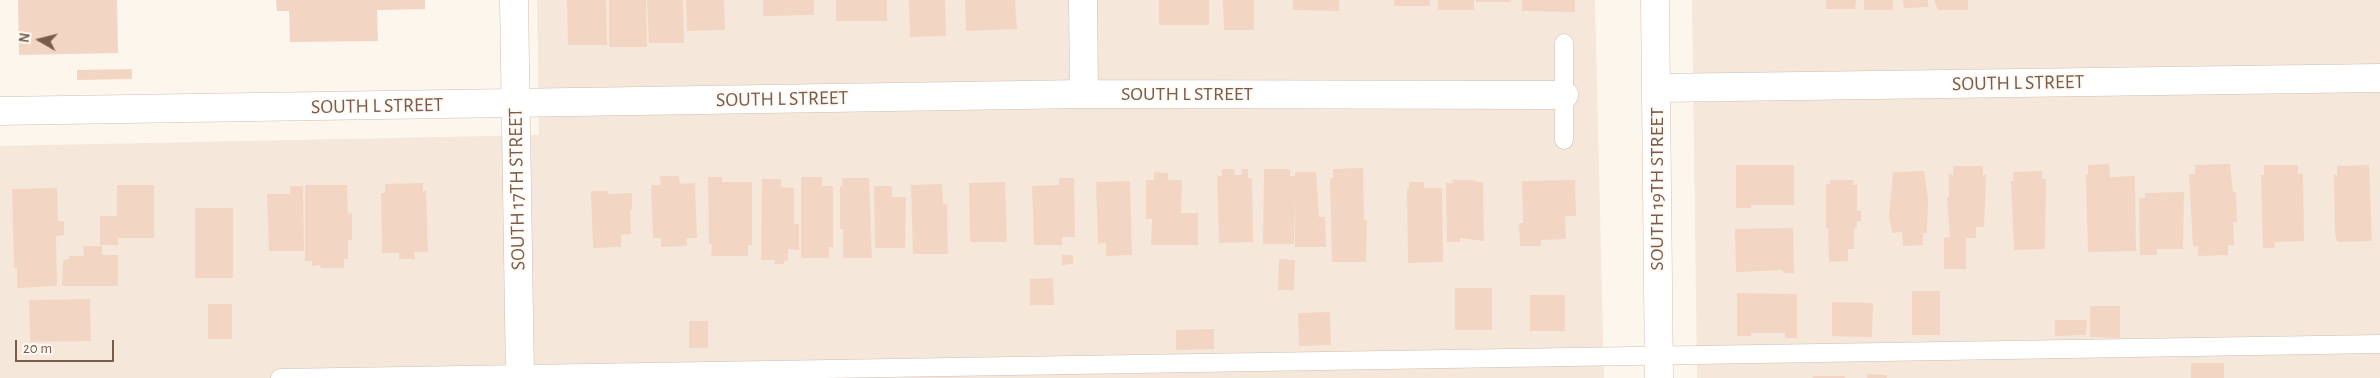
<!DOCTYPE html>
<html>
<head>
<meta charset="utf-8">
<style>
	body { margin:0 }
	#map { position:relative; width:2380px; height:378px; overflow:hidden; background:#fdf6ec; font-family:"Alegreya Sans",sans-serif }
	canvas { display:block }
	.north { position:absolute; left:15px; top:15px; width:50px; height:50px; -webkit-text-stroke:4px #fffaf3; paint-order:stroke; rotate:278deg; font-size:14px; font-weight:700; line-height:20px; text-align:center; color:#7a5c4d }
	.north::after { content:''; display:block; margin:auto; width:18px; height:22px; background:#7a5c4d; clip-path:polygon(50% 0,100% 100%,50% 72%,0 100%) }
	.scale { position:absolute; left:15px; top:340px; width:99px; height:22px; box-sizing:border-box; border:2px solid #7a5c4d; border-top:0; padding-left:6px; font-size:15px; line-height:18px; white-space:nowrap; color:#7a5c4d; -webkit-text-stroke:4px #fffaf3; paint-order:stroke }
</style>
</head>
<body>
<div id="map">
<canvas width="2380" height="378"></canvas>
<div class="north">N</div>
<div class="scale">20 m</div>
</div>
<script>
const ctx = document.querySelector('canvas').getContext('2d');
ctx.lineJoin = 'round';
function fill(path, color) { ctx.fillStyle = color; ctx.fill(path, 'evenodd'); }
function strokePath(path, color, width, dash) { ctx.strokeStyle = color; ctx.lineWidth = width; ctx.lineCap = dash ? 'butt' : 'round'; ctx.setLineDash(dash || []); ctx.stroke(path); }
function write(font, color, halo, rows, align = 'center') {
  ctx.font = font + ' "Alegreya Sans",sans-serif'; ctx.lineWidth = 4; ctx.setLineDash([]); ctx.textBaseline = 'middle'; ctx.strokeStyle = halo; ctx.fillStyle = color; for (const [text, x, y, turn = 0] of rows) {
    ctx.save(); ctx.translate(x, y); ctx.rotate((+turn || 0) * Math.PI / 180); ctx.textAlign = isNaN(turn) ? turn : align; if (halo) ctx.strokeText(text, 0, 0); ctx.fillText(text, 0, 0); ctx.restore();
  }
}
const residential = new Path2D(`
	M537,0H1595L1604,378H0V146L539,135Z
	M1692,0H2380V378H1697Z`);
const building = new Path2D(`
	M18,0H117L118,53L19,55Z
	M276,0H425V9L377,10L378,41L290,42L289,11H277Z
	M567,0H606L607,45H568Z
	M609,0H646L647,47H609Z
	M647,0H683L684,43H649Z
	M686,0H724L725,30L687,31Z
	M763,0H814V15L763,16Z
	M836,0H887V21H836Z
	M909,0H945L946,36L910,37Z
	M965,0H1015L1017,29L966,31Z
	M1159,0H1209V25H1159Z
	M1223,0H1254V30H1224Z
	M1293,0H1339V11L1293,10Z
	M1394,0H1430V6H1394Z
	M1438,0H1474V10H1438Z
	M1476,0H1511V2H1476Z
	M1522,0H1575V12L1522,11Z
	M1826,0H1856L1855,9H1826Z
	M1864,0H1893V10H1864Z
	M1903,0H1928V7L1904,8Z
	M1934,0H1968V10H1938Z
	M132,69V79L77,80V70Z
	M2109,164L2110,177L2135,176L2136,251L2088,252L2086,175H2088V165Z
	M2230,164L2233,192H2236L2237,222H2233L2234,245H2228V255L2198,256V246L2193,247L2189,174H2195V165Z
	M1736,165H1794V205H1751V208H1736Z
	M2264,165H2298V174H2303L2304,241L2274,242L2275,248H2263L2261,175H2264Z
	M2369,165L2372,241L2337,242L2335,233L2334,175H2337V166Z
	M1953,166H1983V175H1986L1984,227H1976V238H1966V269H1944V238L1950,237L1947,197H1949V174L1953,175Z
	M1363,168L1364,220H1367L1366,262H1332L1330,178H1333V169Z
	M1222,169H1234L1235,175H1241L1242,169H1248V178H1252L1253,242L1219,243L1217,176H1222Z
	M1264,169H1290V176H1295V172H1316L1319,217H1325L1326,247H1295V191L1294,244H1263Z
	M1924,171L1928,199L1927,233H1923V245L1903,246L1902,232L1892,233L1889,216L1893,172Z
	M2042,171V179H2046L2045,249L2014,250L2011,181H2014L2013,172Z
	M1154,172L1168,173V180H1182L1181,213H1198V245H1151L1152,219H1146V180H1154Z
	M660,176H679L680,184L695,183L697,238H687V246L661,247V238H653L651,185H661Z
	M708,177H722V182H752V245H748V256H711L712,244H709Z
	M801,177H822V186H833V247H829V258H801Z
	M842,178H869L872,258H843V229H840V186H842Z
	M1059,178H1074L1075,237H1062V245H1034L1032,186L1059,185Z
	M762,179H781V187L794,188V224H799V250L788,249V260L784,261V264H774L775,260H761Z
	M1453,180H1475L1476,182H1483L1484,241L1460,238V242H1447L1446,183H1453Z
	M1575,180L1576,216H1565L1566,239L1541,240V246H1520L1519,223H1523L1522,181Z
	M1830,180H1854L1853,185H1857V211H1861V221H1857V227L1854,228V249H1848V261L1829,262L1828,228H1826V184H1830Z
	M1130,181L1132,255L1106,256V243L1098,244L1096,182Z
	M1005,182L1007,242H970L969,183Z
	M1409,182H1424V188H1442L1443,262L1408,263L1407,189H1409Z
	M423,183V191H426L428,252H414L415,259H399V253H382L381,193H385V184Z
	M942,184L943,204H947L948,254H913L911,185Z
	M117,185H154V238H118V245H100V216H117Z
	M305,185H347L348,214L352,213V240H348V259H344V268H321L320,265L312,266V261H305Z
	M290,186H303L304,251H269L267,194H290Z
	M874,186H892V197H906L905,248H875Z
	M57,188L58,221H64V235L56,236L57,286L17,288V268H14L12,189Z
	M591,191H607L608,194L632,193V210H630L631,234L621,235V247L593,248Z
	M2184,192L2183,249H2157V255H2140L2139,198H2145V193Z
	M195,208H233V278H195Z
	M1793,228L1794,273H1783V270L1736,272L1735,229Z
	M83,246H102V255H118V286H62L63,260L69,259V256H84Z
	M1062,255H1073V264L1062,265Z
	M1279,259L1295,260L1294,290H1278Z
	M1053,278L1054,305H1030V279Z
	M1455,288H1492V330H1455Z
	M1912,291H1940V335H1912Z
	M1737,293L1797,294V338H1785V333H1751V336H1737Z
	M1530,295H1565V331H1530Z
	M90,299L91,341L30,342L29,300Z
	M1832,302L1873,303L1872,337L1832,336Z
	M208,304H232V339H208Z
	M2090,306H2120V338L2090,337Z
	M1330,312L1331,345L1299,346L1298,313Z
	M2055,320H2087L2086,335L2055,336Z
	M689,321H708V348H689Z
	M1214,329V349L1176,350V330Z
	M2191,363H2224V378H2191Z
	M1867,374L1887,375V378H1867Z
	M1813,376H1845V378H1813Z`);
const service = new Path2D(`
	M1564,43V140
	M280,378C980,367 1680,354 2380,344`);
const minor = new Path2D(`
	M514,0L520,378
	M1083,0L1084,94
	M1657,88L2380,78
	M0,111L1084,94L1564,95`);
const secondary = new Path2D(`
	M1655,0L1659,378`);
const streetNames = [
	["SOUTH L STREET",2018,83,-1],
	["SOUTH L STREET",1187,94],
	["SOUTH L STREET",782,99,-1],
	["SOUTH L STREET",377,106,-1],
	["SOUTH 17TH STREET",517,189,-91],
	["SOUTH 19TH STREET",1657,189,-90]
];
fill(residential, '#f5e8da');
fill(building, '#f3d5c3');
strokePath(service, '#d1beb0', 19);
strokePath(minor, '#d1beb0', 29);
strokePath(secondary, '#d6c0b0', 29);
strokePath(service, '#fff', 18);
strokePath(minor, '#fff', 28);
strokePath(secondary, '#fff', 28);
write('20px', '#7a5c4d', '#fffaf3', streetNames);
</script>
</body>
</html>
